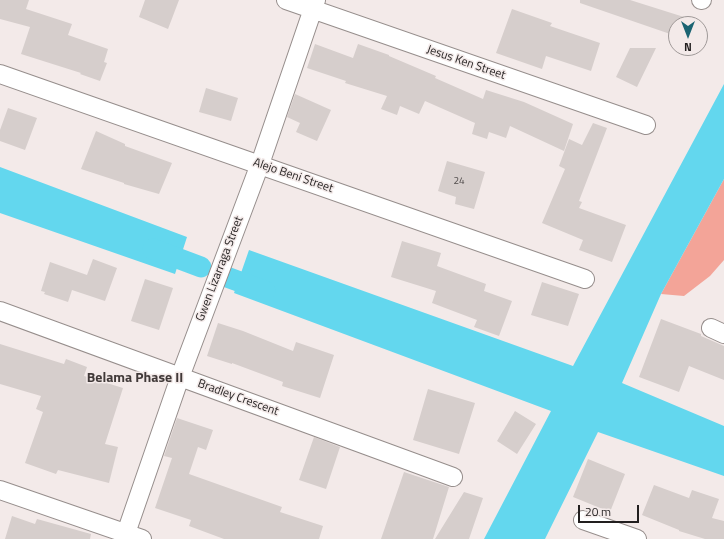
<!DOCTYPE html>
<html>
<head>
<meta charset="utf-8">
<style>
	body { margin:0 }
	#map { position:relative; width:724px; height:539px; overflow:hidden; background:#f3eae9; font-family:"Titillium Web",sans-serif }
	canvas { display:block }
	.north { position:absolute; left:668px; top:16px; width:40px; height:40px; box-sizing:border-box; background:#f3eae9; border:1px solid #9f9998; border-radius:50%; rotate:180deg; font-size:11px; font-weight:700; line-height:16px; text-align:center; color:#221f1f }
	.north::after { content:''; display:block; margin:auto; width:14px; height:18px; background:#1b6472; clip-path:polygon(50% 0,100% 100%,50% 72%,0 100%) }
	.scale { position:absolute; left:578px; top:505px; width:61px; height:18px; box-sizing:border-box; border:2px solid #221f1f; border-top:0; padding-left:5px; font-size:12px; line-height:14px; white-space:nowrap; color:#221f1f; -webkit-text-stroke:3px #f3eae9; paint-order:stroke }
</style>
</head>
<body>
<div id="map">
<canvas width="724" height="539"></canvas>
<div class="north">N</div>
<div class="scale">20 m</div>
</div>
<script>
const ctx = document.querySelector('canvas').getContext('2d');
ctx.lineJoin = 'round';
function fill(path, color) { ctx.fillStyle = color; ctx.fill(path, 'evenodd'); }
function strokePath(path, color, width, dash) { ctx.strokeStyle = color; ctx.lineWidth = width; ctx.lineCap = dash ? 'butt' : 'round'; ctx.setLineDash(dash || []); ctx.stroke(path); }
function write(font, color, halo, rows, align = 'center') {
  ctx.font = font + ' "Titillium Web",sans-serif'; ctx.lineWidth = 3; ctx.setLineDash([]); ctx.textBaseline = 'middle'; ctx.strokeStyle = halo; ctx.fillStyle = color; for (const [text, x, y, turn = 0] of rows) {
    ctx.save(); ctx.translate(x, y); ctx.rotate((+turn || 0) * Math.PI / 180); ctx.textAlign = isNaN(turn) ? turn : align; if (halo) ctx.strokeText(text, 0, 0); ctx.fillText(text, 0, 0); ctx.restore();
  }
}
const green = new Path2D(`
	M724,179V260L710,276L684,296L661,294Z`);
const water = new Path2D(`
	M724,84V179L661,294L622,383L724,426V476L598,432L545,539H484L551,411L234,293L249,250L573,366Z
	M0,167L187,237L175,274L0,213Z`);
const canal = new Path2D(`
	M153,249L201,267
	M224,276L265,291`);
const building = new Path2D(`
	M0,0H29L26,9L72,24L68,35L108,49L104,62L107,63L100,81L80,74L81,73L21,54L30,27L0,19Z
	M145,0H179L168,29L139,17Z
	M580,0H630L703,23L700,32V24H676V36L580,3Z
	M512,9L552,23L550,26L600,43L591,71L546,56L542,69L496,53Z
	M315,44L353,58L358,44L389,55V56L436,76L435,78L483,99L486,90L524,102L573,124L564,151L510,126L506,138L489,132L487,139L472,134L475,123L425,101L419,114L400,106L397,115L381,109L387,96L345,83L346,81L307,68Z
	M630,48H656L637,87L616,77Z
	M206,88L238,98L231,121L199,112Z
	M295,94L331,110L317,141L296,132L300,123L287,117Z
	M8,108L37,118L25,150L0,141V130Z
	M593,123L607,128L579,201L582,202L579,208L626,225L612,262L579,250L583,240L542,223L565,169L559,166L569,139L582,145Z
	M96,131L125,144V146L172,163L159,194L124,184V183L81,169Z
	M447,161L485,172L474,209L455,204L456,197L438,191Z
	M402,241L441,253L437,266L486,284L484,291L512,301L499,336L474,327L477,320L432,303L436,291L391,277Z
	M93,259L117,268L105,301L72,290L68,302L44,294L45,292L41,291L50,262L87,275Z
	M145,279L173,288L159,330L131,321Z
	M542,282L579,294L568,326L531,315Z
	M661,319L701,334V336L724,346V380L689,366L679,392L639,377Z
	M218,323L243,331L293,351L296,342L334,355L320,398L282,386L283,382L232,363V364L207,356Z
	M0,344L64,364L66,359L87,367L84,376L123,388L105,444L118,447L109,483L58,470L56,474L25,463L43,412L36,409L41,396L0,384Z
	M428,389L475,403L459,454L413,440Z
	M515,411L536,424L517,454L497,441Z
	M177,418L213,430L206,450L198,447L189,474L282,507L280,512L323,526L319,539H224L189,526L191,520L155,508L172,458L164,456Z
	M314,437L340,447L326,489L299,480Z
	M588,459L625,474L610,512L573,497Z
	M404,472L449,487L433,539H381Z
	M654,485L689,498L692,490L719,499L712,518L724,521V539H705L679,531V530L642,515Z
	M464,492L483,498L469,539H435Z
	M12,516L35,524L37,519L91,534L90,539H5Z`);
const street = new Path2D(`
	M286,0L646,125
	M701,0H702
	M0,74L585,279
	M0,311L453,477
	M711,328L724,334
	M0,490L142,539
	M583,520L637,539
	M124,539L180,377L260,164L316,0`);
const numberNames = [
	["24",459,182]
];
const streetNames = [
	["Jesus Ken Street",466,63,19],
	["Alejo Beni Street",293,176,19],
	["Gwen Lizarraga Street",220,269,-69],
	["Bradley Crescent",238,398,20]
];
const quarterNames = [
	["Belama Phase II",135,379]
];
fill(green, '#f3a498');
fill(water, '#63d7ee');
strokePath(canal, '#63d7ee', 21);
fill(building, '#d6cecc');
strokePath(street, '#968e8c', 20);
strokePath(street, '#fff', 18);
write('10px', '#4f4b4a', null, numberNames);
write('12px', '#221f1f', '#f3eae9', streetNames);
write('bold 14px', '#403938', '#f3eae9', quarterNames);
</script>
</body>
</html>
